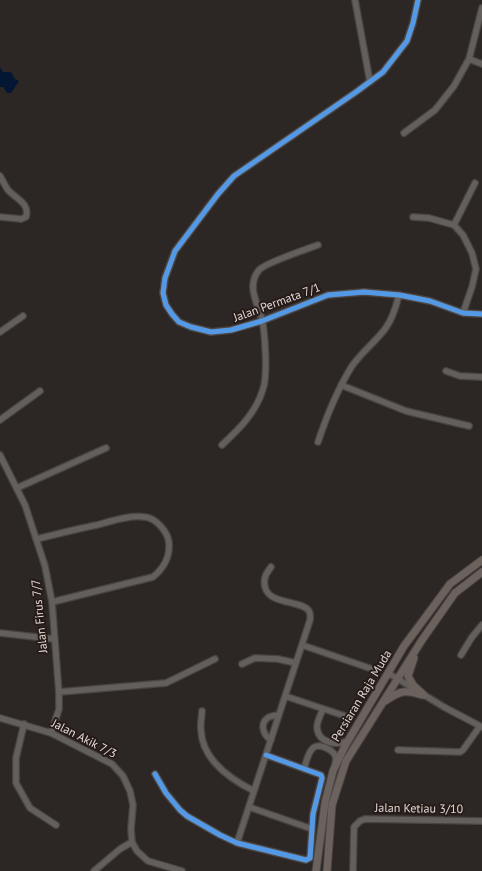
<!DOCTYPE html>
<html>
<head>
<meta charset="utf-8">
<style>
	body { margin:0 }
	canvas { display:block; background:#2c2624 }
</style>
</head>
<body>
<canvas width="482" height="871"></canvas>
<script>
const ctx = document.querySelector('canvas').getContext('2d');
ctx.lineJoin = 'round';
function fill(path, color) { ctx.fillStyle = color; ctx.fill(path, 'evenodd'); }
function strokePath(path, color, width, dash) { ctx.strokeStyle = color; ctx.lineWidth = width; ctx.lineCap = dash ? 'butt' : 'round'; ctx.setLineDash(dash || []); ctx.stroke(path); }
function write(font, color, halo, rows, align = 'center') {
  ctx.font = font + ' "PT Sans",sans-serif'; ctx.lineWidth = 4; ctx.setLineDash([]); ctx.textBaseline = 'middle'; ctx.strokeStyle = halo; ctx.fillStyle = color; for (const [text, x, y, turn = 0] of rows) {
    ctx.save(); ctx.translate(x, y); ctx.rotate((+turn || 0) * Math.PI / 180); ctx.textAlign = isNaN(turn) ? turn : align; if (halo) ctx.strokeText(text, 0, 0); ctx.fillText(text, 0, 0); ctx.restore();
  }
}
const water = new Path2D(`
	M0,67L3,72H11L15,79L19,81L11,93H7L3,87H0Z`);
const minor = new Path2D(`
	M355,0L370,82
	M418,0L413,23L407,41L383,72L356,92L234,176L218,194L175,251L165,278L163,293L166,305L172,314L179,322L191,327L211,332L231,330L262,321L328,295L364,292L399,295L430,301L463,313L482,314
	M469,59L482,64
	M404,133L435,110L454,86L469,59L482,8
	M0,176C3,181 5,186 8,190C16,199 30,203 26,217L21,219L0,217
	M413,217L429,218L454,225L463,235L472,253L476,269L472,287L463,313
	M454,225L475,183
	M0,332L23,316
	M446,371L460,376L482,377
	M341,385L406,411L469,426
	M0,420L40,391
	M318,442C327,415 337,390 352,366C361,353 375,342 385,329C392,320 396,307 399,295
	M222,445C239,429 256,413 263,389C268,375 265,334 262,319C259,309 253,297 253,287C253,281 255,275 259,270C265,263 307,249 318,245
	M0,455L25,505L45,566L52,602L59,694V709L51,733
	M17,488L106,448
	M37,539C57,534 77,529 97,525C112,521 129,515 145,517C156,518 168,532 169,543C170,558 164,568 153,577L52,602
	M0,633L54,639
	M302,645L375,670
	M461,655L472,637L482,625
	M242,664L255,658L278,659L296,663
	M388,673L444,707L482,727
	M59,692L166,683L215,659
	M285,696L348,717
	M323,709C321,714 317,721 317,727C318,743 336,746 348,741
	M202,711C202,717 200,724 201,730C202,760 230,779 254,791
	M0,718L51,733L112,764L123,776L130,791L133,805L131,829L132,842L137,851L148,861L182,871
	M24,724L16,758V783L30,808L56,825
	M271,740C263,735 259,723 269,717C272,716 276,715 279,715
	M398,750L460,752L463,750L480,726
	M304,769C306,763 308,752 313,748C319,743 331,749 335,755C336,758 336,761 335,764
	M155,774L166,793L180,810L187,816L220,835L237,843L306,860L310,858L313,814L322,778L321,775L266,755
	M249,807L312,829
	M237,843L310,620C310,617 311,614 309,611C302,600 269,605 265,587C263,578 266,574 271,567
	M94,871L120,849L132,842
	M353,871L354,827L360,821L365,819L482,821`);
const major = new Path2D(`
	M414,658L408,676L413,685L424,695
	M385,701C400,691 405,689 422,695
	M316,871L325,803L333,771L345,746L404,646L416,630L450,584L482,560
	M327,871L332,805L346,761L422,640L455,593L482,572`);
const cycleway = new Path2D(`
	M418,0L413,23L407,41L383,72L356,92L234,176L218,194L175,251L165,278L163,293L166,305L172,314L179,322L191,327L211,332L231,330L262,321L328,295L364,292L399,295L430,301L463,313L482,314
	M155,774L166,793L180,810L187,816L220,835L237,843L306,860L310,858L313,814L322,778L321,775L266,755`);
const streetNames = [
	["Jalan Permata 7/1",277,303,-20],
	["Jalan Firus 7/7",40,616,-96],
	["Persiaran Raja Muda",362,696,-59],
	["Jalan Akik 7/3",84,739,27],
	["Jalan Ketiau 3/10",419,809,1]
];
fill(water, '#041732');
strokePath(minor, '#494442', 8);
strokePath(major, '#494442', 9);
strokePath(minor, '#635f5d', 5.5);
strokePath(major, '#6b625e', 7);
strokePath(cycleway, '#5399e6', 5);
write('12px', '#e1d9d6', '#261b17', streetNames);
</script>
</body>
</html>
